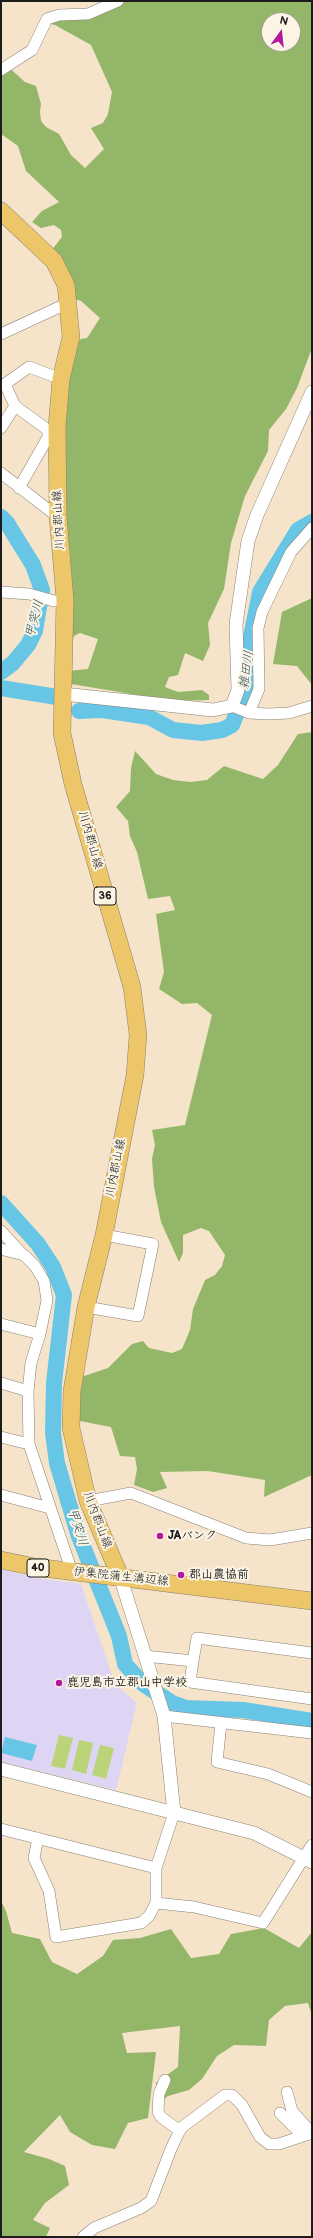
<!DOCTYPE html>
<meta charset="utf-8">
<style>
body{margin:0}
#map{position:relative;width:313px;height:2238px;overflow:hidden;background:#f6e4ca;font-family:"Balsamiq Sans",sans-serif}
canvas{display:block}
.frame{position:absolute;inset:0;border:2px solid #1c1c1c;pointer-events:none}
.north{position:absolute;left:261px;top:12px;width:40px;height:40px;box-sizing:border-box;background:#fcf5e5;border:1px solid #a29e95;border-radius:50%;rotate:15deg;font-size:11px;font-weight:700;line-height:16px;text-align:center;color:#1c1c1c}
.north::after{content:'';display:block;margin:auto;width:14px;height:18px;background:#b5179e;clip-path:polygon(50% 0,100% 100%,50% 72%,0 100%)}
</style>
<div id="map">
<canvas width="313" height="2238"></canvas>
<div class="frame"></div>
<div class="north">N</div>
</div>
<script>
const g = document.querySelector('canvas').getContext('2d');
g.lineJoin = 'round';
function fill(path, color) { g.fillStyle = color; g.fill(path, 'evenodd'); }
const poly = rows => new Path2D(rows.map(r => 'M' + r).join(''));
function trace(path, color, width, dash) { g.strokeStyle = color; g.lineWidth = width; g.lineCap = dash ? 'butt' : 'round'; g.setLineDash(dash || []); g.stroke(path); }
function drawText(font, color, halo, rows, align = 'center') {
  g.font = font + ' "Balsamiq Sans","Klee One",sans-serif'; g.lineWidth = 4; g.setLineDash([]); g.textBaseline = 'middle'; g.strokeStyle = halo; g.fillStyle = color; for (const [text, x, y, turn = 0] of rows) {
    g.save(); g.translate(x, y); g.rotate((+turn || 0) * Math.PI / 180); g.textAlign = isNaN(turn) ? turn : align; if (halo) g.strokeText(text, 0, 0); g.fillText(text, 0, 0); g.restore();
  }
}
const built = poly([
 [1,1569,35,1578,81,1584,112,1675,122,1690,137,1703,116,1790,1,1762]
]);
const green = poly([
 [59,1735,73,1738,65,1769,51,1766],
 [79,1740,93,1743,86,1774,72,1770],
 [100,1745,114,1748,106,1779,92,1775]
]);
const forest = poly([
 [102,1,312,1,312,348,297,388,286,409,269,430,268,451,245,496,231,543,224,589,208,623,210,645,203,661,185,653,178,675,169,677,165,687,178,692,202,690,209,695,209,700,173,701,71,684,58,672,88,669,98,639,80,633,74,636,71,646,55,666,68,350,81,339,87,338,100,318,81,301,67,297,51,251,62,237,61,230,54,225,41,228,32,222,42,211,59,202,26,171,18,146,1,134,1,67,5,64,25,82,36,86,41,104,40,112,41,121,46,127,59,134,71,155,85,168,104,149,91,128,103,123,108,114,112,92,91,45,55,25,42,22,76,13,95,6],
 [269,20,293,20,293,44,269,44],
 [312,598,312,685,297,666,273,664,282,612],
 [312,732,312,1475,264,1497,265,1480,208,1471,160,1472,167,1488,153,1492,134,1485,137,1469,135,1457,120,1456,111,1427,75,1420,78,1378,108,1368,132,1344,143,1341,149,1348,172,1353,182,1349,190,1330,193,1309,205,1280,215,1275,222,1266,225,1255,209,1231,201,1228,183,1235,183,1253,179,1262,161,1222,154,1187,152,1159,155,1145,152,1130,185,1125,212,1015,197,1003,182,1004,159,989,164,972,156,914,175,910,170,896,148,899,137,852,130,836,128,821,116,807,130,791,131,768,135,751,156,774,173,780,190,782,207,780,224,766,263,779,278,765,298,734],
 [1,1901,6,1911,12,1933,40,1939,52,1962,77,1974,103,1956,113,1940,140,1938,171,1929,191,1958,219,1954,231,1934,264,1928,299,1948,312,1932,312,2015,308,2003,285,2006,269,2020,266,2046,234,2045,217,2056,202,2079,189,2090,168,2096,157,2105,156,2083,178,2067,180,2026,122,2033,127,2053,156,2052,148,2118,128,2123,115,2149,92,2145,70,2132,60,2115,24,2152,49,2159,65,2166,69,2185,45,2203,33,2220,50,2228,46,2237,1,2237]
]);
const water = poly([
 [5,1737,37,1745,32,1761,1,1753]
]);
const river = poly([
 [1,517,7,523,33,565,42,590,35,631,28,645,13,663,1,672],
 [1,688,57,697],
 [79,711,102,710,149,717,173,730,202,733,222,730,232,725,247,688,251,637,260,592,298,530,312,522],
 [1,1203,38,1244,53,1267,64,1295,54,1383,53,1433,57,1463,78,1534,119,1636,125,1664,142,1683,172,1703,186,1708,243,1710,312,1721]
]);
const minor = poly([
 [1,70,32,50,47,19,59,15,88,14,118,1],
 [1,334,68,303],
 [15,406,48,430,48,437,19,488],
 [1,428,15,406,5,384,29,367,61,379],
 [1,473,58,517],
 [1,592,29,594,54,601,65,600],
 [232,706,249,713,269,714,289,713,312,706],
 [249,713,259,689,258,628,262,612,291,552,312,528],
 [1,1231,22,1254],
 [1,1249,24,1255,35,1266,44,1281,47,1300,40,1334,31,1363,28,1391,29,1444],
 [86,1307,138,1316,153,1244,104,1235],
 [1,1324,40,1334],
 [1,1383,28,1391],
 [1,1437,29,1444,72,1572],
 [1,1495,50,1508],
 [88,1501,131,1493,246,1538,270,1540,312,1533],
 [145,1656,193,1661,197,1638,312,1653],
 [193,1661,190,1682,312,1699],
 [164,1716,312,1733],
 [221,1723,217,1762,268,1774,312,1792],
 [1,1829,156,1868,156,1903,194,1907,263,1923,312,1845],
 [38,1838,34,1858,49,1891,56,1937,141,1923,149,1916,156,1903],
 [156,1868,174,1813],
 [165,2080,159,2094,158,2112,161,2117,180,2131],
 [287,2092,292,2111,312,2133],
 [280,2113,303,2136],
 [83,2237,94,2228,141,2208,151,2201,171,2149,181,2128,225,2095,232,2095,242,2105,260,2137,269,2144,279,2144,312,2133]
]);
const tertiary = poly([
 [63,694,213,710,232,706,238,690,236,624,248,541,257,515,312,392],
 [120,1576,164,1716,174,1813],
 [1,1769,254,1833,312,1862]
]);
const primary = poly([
 [1,211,54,261,66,285,71,337,61,379,57,427,58,517,65,600,62,733,73,784,132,987,138,1035,135,1075,104,1235,86,1307,72,1391,71,1428,88,1501,120,1576],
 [1,1560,35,1567,312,1601]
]);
const markers = [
 [160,1536,4,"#b5179e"],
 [181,1575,4,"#b5179e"],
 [59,1683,4,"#b5179e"]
];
const shields = [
 [105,896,22],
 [38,1568,22]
];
const shieldNames = [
 ["36",105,896],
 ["40",38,1568]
];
const streetNames = [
 ["川内郡山線",59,520,-93],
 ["川内郡山線",90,840,74],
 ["川内郡山線",116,1168,-79],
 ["川内郡山線",97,1520,69],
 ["伊集院蒲生溝辺線",121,1577,6]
];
const poiNames = [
 ["JAバンク",168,1536],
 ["郡山農協前",189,1575],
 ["鹿児島市立郡山中学校",67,1683]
];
const waterNames = [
 ["甲突川",35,619,-76],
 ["雑田川",247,670,-82],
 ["甲突川",77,1527,72]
];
fill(built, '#ded5f5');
fill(green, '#bbd479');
fill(forest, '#94b669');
fill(water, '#67c6e5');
trace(river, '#67c6e5', 16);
trace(minor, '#898073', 12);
trace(tertiary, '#898073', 14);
trace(primary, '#898073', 18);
trace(minor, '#fff', 11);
trace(tertiary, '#fff', 13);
trace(primary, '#ecc669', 17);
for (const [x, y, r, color] of markers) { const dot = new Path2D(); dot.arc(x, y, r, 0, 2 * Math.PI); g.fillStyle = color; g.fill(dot); trace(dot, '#fcf5e5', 1.5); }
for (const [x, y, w] of shields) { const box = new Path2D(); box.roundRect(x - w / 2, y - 9, w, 18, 3); g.fillStyle = '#fcf5e5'; g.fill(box); trace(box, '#1c1c1c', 1); }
drawText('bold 11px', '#1c1c1c', null, shieldNames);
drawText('12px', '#1c1c1c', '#fcf5e5', streetNames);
drawText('bold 12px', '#1c1c1c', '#fcf5e5', poiNames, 'left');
drawText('italic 13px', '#365862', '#fcf5e5', waterNames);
</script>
